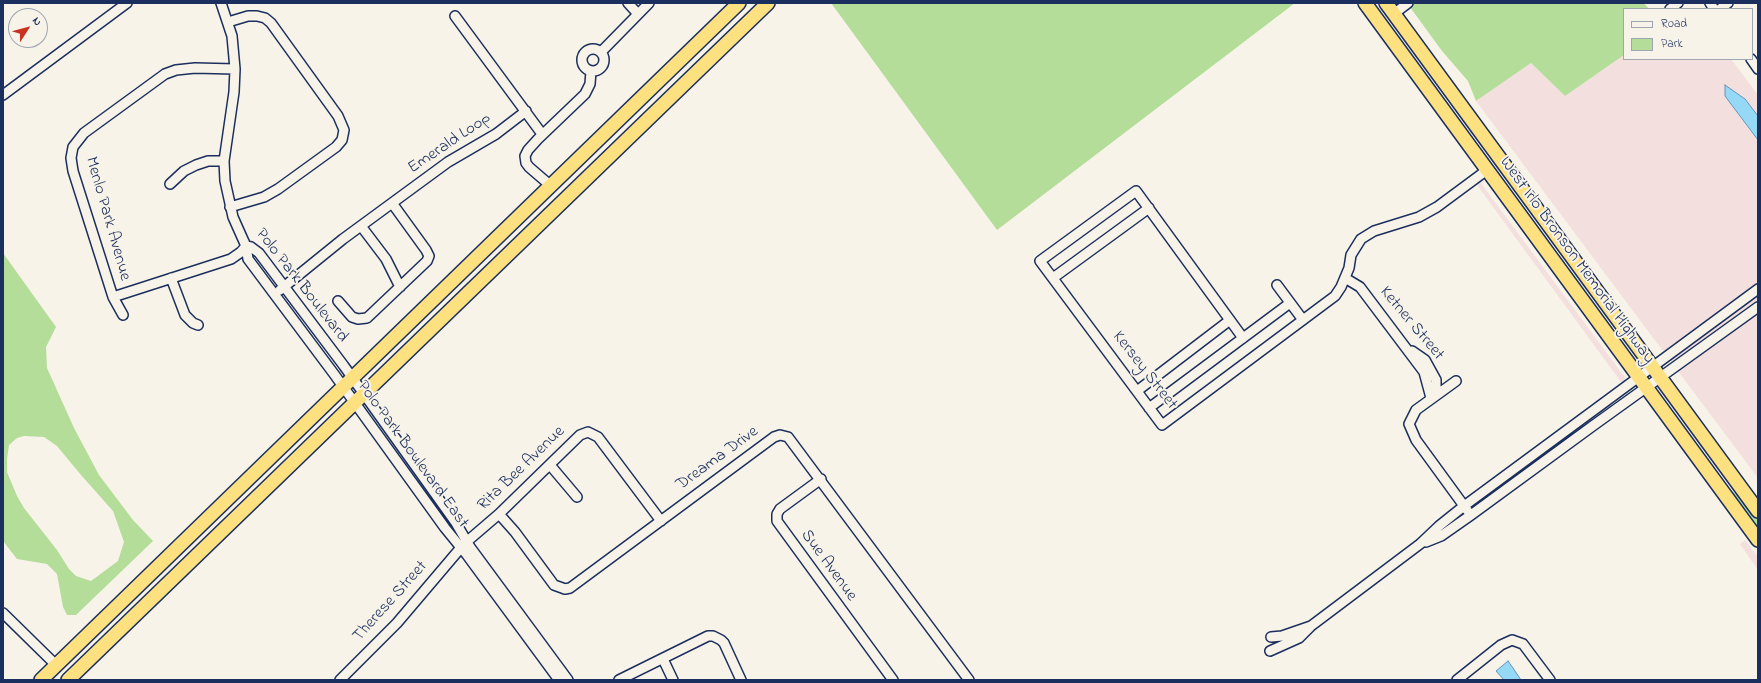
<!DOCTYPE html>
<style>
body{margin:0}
#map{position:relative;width:1761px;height:683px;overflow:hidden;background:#f7f3e8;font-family:"Indie Flower",sans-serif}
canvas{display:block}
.frame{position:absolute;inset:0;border:4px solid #1b2f5e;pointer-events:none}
.legend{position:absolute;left:1623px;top:8px;width:130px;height:52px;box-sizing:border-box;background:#f7f3e8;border:1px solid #9fa5b1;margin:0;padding:5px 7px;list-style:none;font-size:12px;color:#1b2f5e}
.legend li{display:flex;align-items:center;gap:8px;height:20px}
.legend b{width:20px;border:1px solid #9fa5b1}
.north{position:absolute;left:8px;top:8px;width:40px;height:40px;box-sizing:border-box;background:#f7f3e8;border:1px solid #9fa5b1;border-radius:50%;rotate:54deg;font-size:11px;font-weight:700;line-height:16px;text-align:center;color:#1b2f5e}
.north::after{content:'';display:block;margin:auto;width:14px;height:18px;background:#c8321e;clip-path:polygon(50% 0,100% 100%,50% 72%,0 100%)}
</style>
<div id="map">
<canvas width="1761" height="683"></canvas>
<div class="frame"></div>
<ul class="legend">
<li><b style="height:5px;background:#f7f3e8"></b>Road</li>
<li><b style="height:11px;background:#b4dd9a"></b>Park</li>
</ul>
<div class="north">N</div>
</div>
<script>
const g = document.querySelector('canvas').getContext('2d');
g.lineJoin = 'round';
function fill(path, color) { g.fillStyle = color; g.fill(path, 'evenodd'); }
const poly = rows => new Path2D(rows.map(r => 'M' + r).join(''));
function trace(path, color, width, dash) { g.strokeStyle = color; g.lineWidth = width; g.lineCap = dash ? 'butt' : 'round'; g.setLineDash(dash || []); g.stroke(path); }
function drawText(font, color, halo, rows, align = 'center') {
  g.font = font + ' "Indie Flower",sans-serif'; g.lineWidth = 4; g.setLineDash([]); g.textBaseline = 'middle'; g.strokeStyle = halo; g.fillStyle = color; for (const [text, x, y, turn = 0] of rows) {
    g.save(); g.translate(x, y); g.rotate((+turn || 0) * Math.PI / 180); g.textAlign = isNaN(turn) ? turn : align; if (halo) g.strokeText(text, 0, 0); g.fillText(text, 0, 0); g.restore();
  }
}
const built = poly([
 [1624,55,1624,59,1731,59,1758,95,1758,116,1745,99,1725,96,1758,140,1758,478,1476,101,1531,63,1565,96],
 [1480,182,1629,383,1624,386,1477,185],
 [1745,540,1758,557,1758,570,1740,544]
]);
const green = poly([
 [831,3,1295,3,997,230],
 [1407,3,1644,3,1649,9,1624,9,1624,55,1565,96,1531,63,1476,101,1468,81,1442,51],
 [3,253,56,327,46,347,47,368,74,428,99,475,133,520,153,541,76,615,67,615,63,607,57,574,47,564,17,559,3,541],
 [24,436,44,437,57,446,81,475,113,511,124,542,118,561,91,581,76,576,69,569,57,550,24,508,17,496,7,472,7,459,9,445,17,438],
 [1732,491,1742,499,1758,520,1758,530,1732,495]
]);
const water = poly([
 [1725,85,1745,99,1758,116,1758,140,1725,96,1725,85],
 [1508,661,1513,668,1521,680,1504,680,1496,671,1508,661]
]);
const minor = poly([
 [221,3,232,36,235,69,234,92,224,161,225,181,233,217,241,235,246,246,251,247,259,253,344,366,456,523,470,547,568,680],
 [628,3,638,14],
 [1710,3,1714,9],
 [1670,9,1678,3],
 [1720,9,1728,3],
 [1395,13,1408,3],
 [455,16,542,134],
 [228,22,248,16,257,16,265,18,271,23,338,116,344,130,342,140,336,147,278,189,264,197,230,207],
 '582 60a11 11 0 1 1 22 0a11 11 0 1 1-22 0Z',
 [601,52,649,3],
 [1751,59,1758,69],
 [3,95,127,3],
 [170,184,184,171,196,165,208,161,224,161],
 [551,186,529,167,526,163,525,156,528,150,538,139,585,94,590,84,591,71],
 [361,226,386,259,400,287],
 [246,246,248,259,334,374,445,528,467,555,559,680],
 [171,278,185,315,193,323,198,325],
 [1053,278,1149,208],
 [1345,278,1360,287,1424,372,1431,398],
 [1277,285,1303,320],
 [280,290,343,239,448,162,496,134,526,111],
 [113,297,231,259,241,252,246,246],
 [338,301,352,317,358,319,367,318,427,261,429,256,426,250,392,203],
 [123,315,113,297,73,171,71,158,73,147,84,133,165,74,176,70,195,68,235,69],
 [1243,338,1136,191,1040,261,1162,425,1335,296,1341,287,1349,268,1351,255,1361,239,1374,231,1419,217,1437,207,1487,170],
 [1412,351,1425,360,1436,380,1436,387,1432,396],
 [1456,381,1416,410,1409,424,1416,440,1467,510],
 [1137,391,1230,320],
 [1149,408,1290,303],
 [550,465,577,497],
 [821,479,780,509,777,514,777,521,893,680],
 [499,514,515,532,554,585,565,589,570,588,774,437,780,435,788,437,969,680],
 [1426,542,1441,536,1471,515,1594,425,1758,307],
 [3,613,56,665],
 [1271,637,1282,636,1311,626],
 [1270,651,1299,638,1311,626,1420,544,1439,526,1464,506,1758,289],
 [663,659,673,680],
 [340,680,397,623,464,544,499,514,580,435,588,432,598,437,661,521],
 [619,680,708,636,713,636,721,640,724,643,741,680],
 [1457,680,1501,645,1512,640,1523,644,1550,680]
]);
const highway = poly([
 [1365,3,1758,540],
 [1386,3,1758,511],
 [41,680,739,3],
 [68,680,768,3]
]);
const streetNames = [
 ["Emerald Loop",450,144,-34],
 ["Menlo Park Avenue",107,219,74],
 ["West Irlo Bronson Memorial Highway",1576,261,54],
 ["Polo Park Boulevard",301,286,52],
 ["Ketner Street",1411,324,50],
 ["Kersey Street",1144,371,52],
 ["Polo Park Boulevard East",412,455,54],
 ["Dreama Drive",718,459,-36],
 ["Rita Bee Avenue",522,469,-44],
 ["Sue Avenue",828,566,54],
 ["Therese Street",391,602,-48]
];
fill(built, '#f2dfde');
fill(green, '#b4dd9a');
fill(water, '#95d9f7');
trace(water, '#6495ba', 1);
trace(minor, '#1b2f5e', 12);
trace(highway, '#1b2f5e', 16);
trace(minor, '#f7f3e8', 9);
trace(highway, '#fde080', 13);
drawText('17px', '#1b2f5e', '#f7f3e8', streetNames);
</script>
